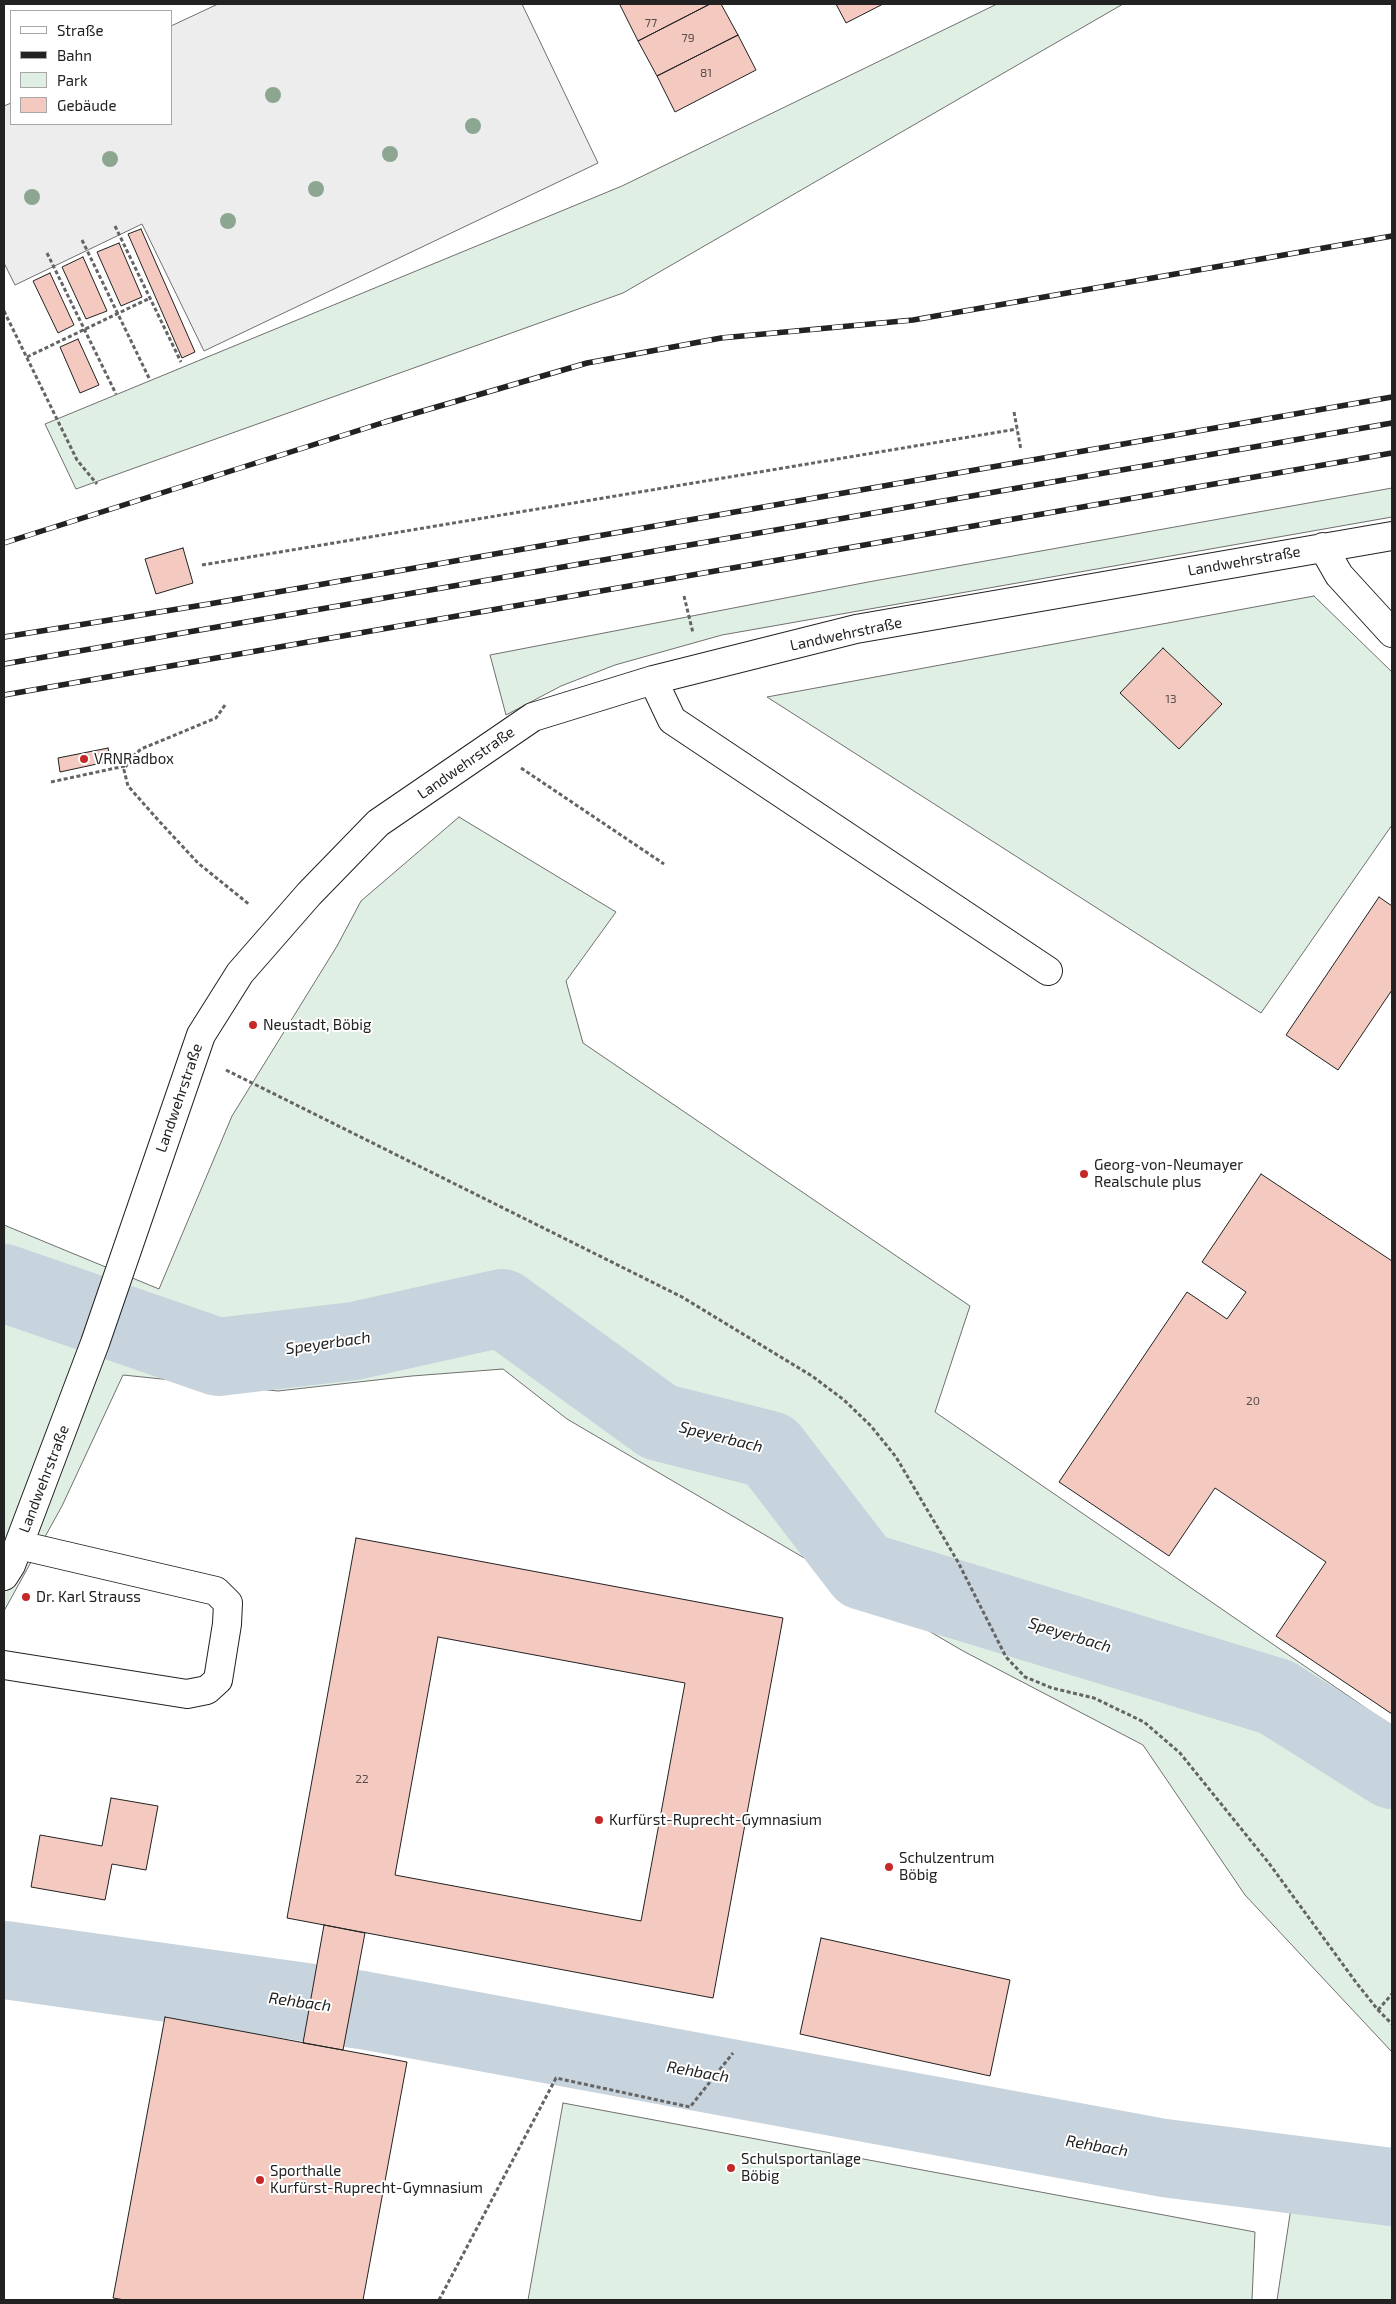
<!DOCTYPE html>
<meta charset="utf-8">
<style>
body{margin:0}
#map{position:relative;width:1396px;height:2304px;overflow:hidden;background:#fff;font-family:"Exo 2",sans-serif}
canvas{display:block}
.frame{position:absolute;inset:0;border:5px solid #222;pointer-events:none}
.legend{position:absolute;left:10px;top:10px;width:162px;height:115px;box-sizing:border-box;background:#fff;border:1px solid #a7a7a7;margin:0;padding:6px 9px;list-style:none;font-size:15px;color:#222}
.legend li{display:flex;align-items:center;gap:10px;height:25px}
.legend b{width:25px;border:1px solid #a7a7a7}
</style>
<div id="map">
<canvas width="1396" height="2304"></canvas>
<div class="frame"></div>
<ul class="legend">
<li><b style="height:6px;background:#fff"></b>Straße</li>
<li><b style="height:6px;background:#222"></b>Bahn</li>
<li><b style="height:14px;background:#e0efe3"></b>Park</li>
<li><b style="height:14px;background:#f3c9c0"></b>Gebäude</li>
</ul>
</div>
<script>
const g = document.querySelector('canvas').getContext('2d');
g.lineJoin = 'round';
function fill(path, color) { g.fillStyle = color; g.fill(path, 'evenodd'); }
const poly = rows => new Path2D(rows.map(r => 'M' + r).join(''));
function trace(path, color, width, dash) { g.strokeStyle = color; g.lineWidth = width; g.lineCap = dash ? 'butt' : 'round'; g.setLineDash(dash || []); g.stroke(path); }
function drawText(font, color, halo, rows, align = 'center') {
  g.font = font + ' "Exo 2",sans-serif'; g.lineWidth = 4; g.setLineDash([]); g.textBaseline = 'middle'; g.strokeStyle = halo; g.fillStyle = color; for (const [text, x, y, turn = 0] of rows) {
    g.save(); g.translate(x, y); g.rotate((+turn || 0) * Math.PI / 180); g.textAlign = isNaN(turn) ? turn : align; if (halo) g.strokeText(text, 0, 0); g.fillText(text, 0, 0); g.restore();
  }
}
const green = poly([
 [997,4,1123,4,623,293,76,489,45,424,622,186,997,4],
 [1392,488,1392,517,722,635,615,665,561,686,506,715,490,655,868,582,1392,488],
 [1314,596,1392,672,1392,825,1261,1013,767,697,1314,596],
 [459,817,616,912,566,981,583,1043,970,1306,935,1412,1392,1726,1392,2052,1245,1895,1143,1745,963,1651,567,1419,503,1369,412,1376,278,1391,123,1375,62,1506,4,1611,4,1225,159,1289,232,1116,337,946,361,901,459,817],
 [563,2103,1255,2232,1252,2300,528,2300,563,2103],
 [1293,2195,1392,2218,1392,2300,1277,2300,1293,2195]
]);
const parking = poly([
 [218,4,522,4,598,163,204,351,142,224,15,285,4,263,4,106,11,103,11,124,171,124,171,26,218,4]
]);
const river = poly([
 [4,1283,218,1357,354,1341,502,1308,659,1422,770,1450,863,1571,1276,1697,1392,1770],
 [4,1960,362,2010,1164,2158,1392,2187]
]);
const building = poly([
 [622,4,710,4,638,41,620,5,622,4],
 [710,4,721,4,738,35,657,76,638,41,710,4],
 [836,4,883,4,846,23,836,4],
 [738,35,756,70,675,112,657,76,738,35],
 [141,229,195,352,182,358,128,234,141,229],
 [119,243,142,297,121,306,97,252,119,243],
 [83,257,107,311,86,319,62,267,83,257],
 [50,273,74,325,58,333,33,281,50,273],
 [78,339,99,385,80,393,60,347,78,339],
 [183,548,193,583,156,594,145,559,183,548],
 [1163,648,1222,704,1179,749,1120,693,1163,648],
 [108,748,111,761,60,772,58,758,108,748],
 [1379,897,1392,906,1392,990,1338,1070,1286,1035,1379,897],
 [1261,1174,1392,1261,1392,1714,1276,1636,1326,1562,1215,1488,1169,1556,1059,1482,1187,1292,1227,1319,1246,1292,1202,1262,1261,1174],
 [356,1538,783,1618,713,1998,287,1918,356,1538],
 [438,1637,685,1683,641,1921,395,1875,438,1637],
 [111,1798,158,1806,146,1870,112,1864,105,1900,31,1887,40,1835,102,1846,111,1798],
 [324,1925,365,1933,343,2050,303,2043,324,1925],
 [821,1938,1010,1980,990,2076,800,2034,821,1938],
 [165,2017,407,2062,363,2300,125,2300,113,2298,165,2017]
]);
const path = poly([
 [115,226,181,362],
 [82,240,149,378],
 [47,253,116,394],
 [4,311,77,460,97,484],
 [27,357,150,298],
 [1014,412,1021,450],
 [202,565,1017,429],
 [684,596,693,633],
 [225,705,216,718,141,749,130,759,124,770,128,786,159,821,198,863,250,905],
 [521,768,664,864],
 [51,782,125,766],
 [226,1070,682,1297,812,1376,844,1400,871,1426,896,1457,958,1562,1006,1657,1025,1677,1052,1688,1094,1698,1144,1722,1180,1753,1268,1862,1355,1981,1378,2010,1392,2024],
 [1378,2010,1392,1994],
 [439,2300,556,2078,690,2107,733,2053]
]);
const minor = poly([
 [1323,547,1339,575,1392,633],
 [653,680,672,720,1048,971],
 [4,1576,11,1565,95,1343,201,1035,240,973,309,894,378,823,533,717,653,680,856,629,1392,536],
 [4,1665,187,1694,207,1690,218,1680,227,1624,228,1603,216,1591,19,1545]
]);
const rail = poly([
 [4,543,385,422,587,363,721,338,913,320,1392,236],
 [4,637,209,604,1392,397],
 [4,664,1392,423],
 [4,695,1392,453]
]);
const trees = [
 [273,95],
 [473,126],
 [390,154],
 [110,159],
 [316,189],
 [32,197],
 [228,221]
];
const markers = [
 [84,759,5,"#c62828"],
 [253,1025,5,"#c62828"],
 [1084,1174,5,"#c62828"],
 [26,1597,5,"#c62828"],
 [599,1820,5,"#c62828"],
 [889,1867,5,"#c62828"],
 [731,2168,5,"#c62828"],
 [260,2180,5,"#c62828"]
];
const numberNames = [
 ["77",651,23],
 ["79",688,38],
 ["81",706,73],
 ["13",1171,699],
 ["20",1253,1401],
 ["22",362,1779]
];
const streetNames = [
 ["Landwehrstraße",1244,561,-10],
 ["Landwehrstraße",846,634,-12],
 ["Landwehrstraße",466,763,-35],
 ["Landwehrstraße",179,1098,-71],
 ["Landwehrstraße",44,1479,-69]
];
const poiNames = [
 ["VRNRadbox",94,759],
 ["Neustadt, Böbig",263,1025],
 ["Georg-von-Neumayer",1094,1165],
 ["Realschule plus",1094,1182],
 ["Dr. Karl Strauss",36,1597],
 ["Kurfürst-Ruprecht-Gymnasium",609,1820],
 ["Schulzentrum",899,1858],
 ["Böbig",899,1875],
 ["Schulsportanlage",741,2159],
 ["Böbig",741,2176],
 ["Sporthalle",270,2171],
 ["Kurfürst-Ruprecht-Gymnasium",270,2188]
];
const waterNames = [
 ["Speyerbach",328,1343,-8],
 ["Speyerbach",721,1437,14],
 ["Speyerbach",1070,1635,17],
 ["Rehbach",300,2002,8],
 ["Rehbach",698,2072,10],
 ["Rehbach",1097,2146,10]
];
fill(green, '#e0efe3');
trace(green, '#6f6f6f', 1);
fill(parking, '#ededed');
trace(parking, '#6f6f6f', 1);
trace(river, '#c7d3dd', 78);
fill(building, '#f3c9c0');
trace(building, '#222', 1);
trace(minor, '#222', 30);
trace(path, '#646464', 3, [4, 2.5]);
trace(minor, '#fff', 28);
trace(rail, '#222', 5.5);
trace(rail, '#fff', 4, [11]);
g.fillStyle = '#8da692';
for (const [x, y] of trees) { g.beginPath(); g.arc(x, y, 8, 0, 2 * Math.PI); g.fill(); }
for (const [x, y, r, color] of markers) { const dot = new Path2D(); dot.arc(x, y, r, 0, 2 * Math.PI); g.fillStyle = color; g.fill(dot); trace(dot, '#fff', 2); }
drawText('12px', '#564c4a', null, numberNames);
drawText('15px', '#222', '#fff', streetNames);
drawText('15px', '#222', '#fff', poiNames, 'left');
drawText('italic 16px', '#222', '#fff', waterNames);
</script>
